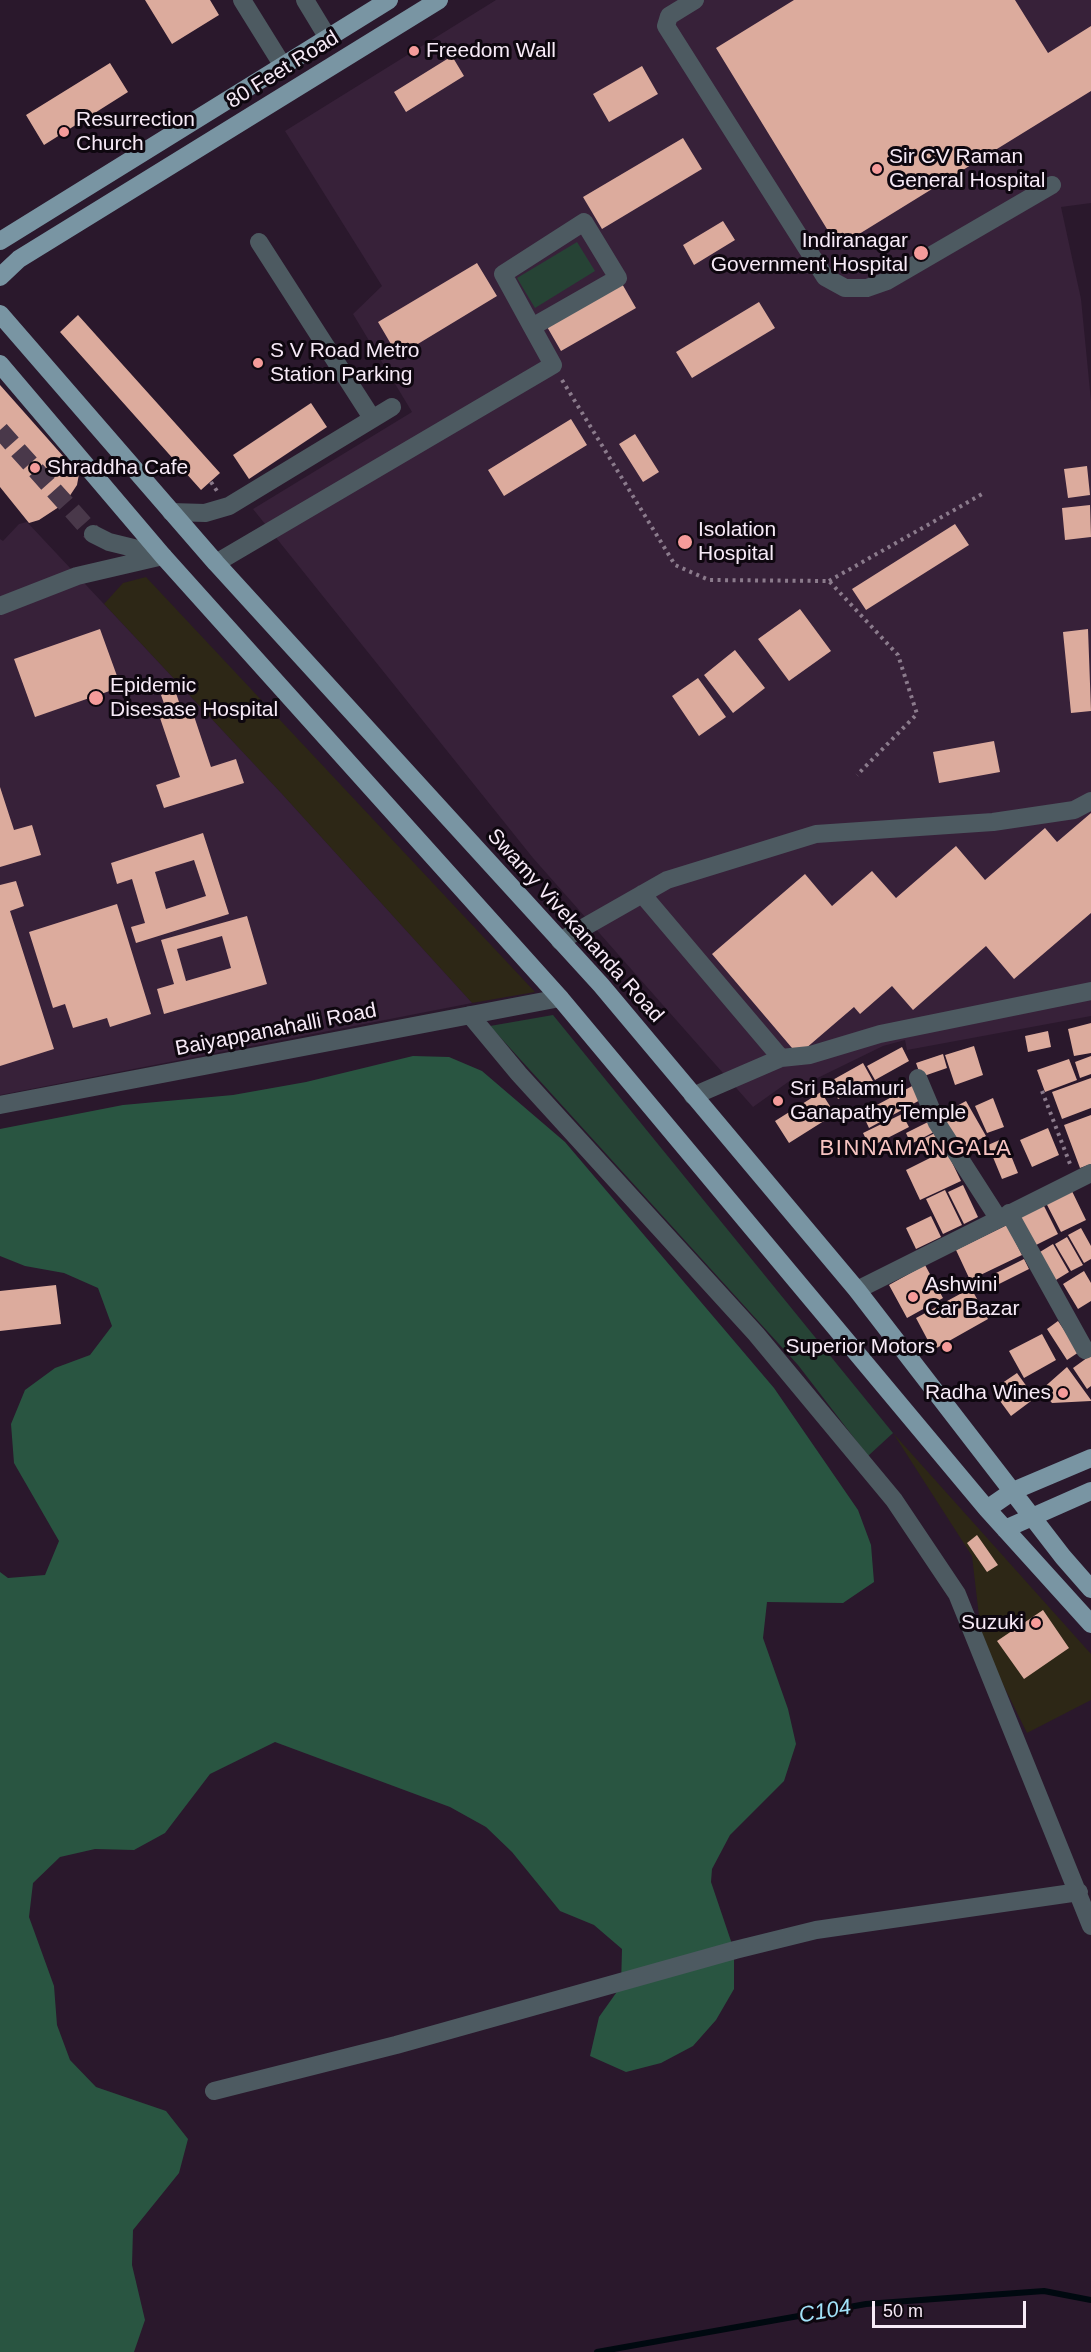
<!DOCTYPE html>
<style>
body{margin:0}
#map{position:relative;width:1091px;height:2352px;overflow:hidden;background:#2a182c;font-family:Helvetica,sans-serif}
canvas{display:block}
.scale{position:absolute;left:872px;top:2301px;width:154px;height:27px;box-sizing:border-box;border:3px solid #f7eaf7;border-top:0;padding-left:8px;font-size:18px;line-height:21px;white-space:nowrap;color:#f7eaf7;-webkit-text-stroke:4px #0e070f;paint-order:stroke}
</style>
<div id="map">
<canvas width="1091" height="2352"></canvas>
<div class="scale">50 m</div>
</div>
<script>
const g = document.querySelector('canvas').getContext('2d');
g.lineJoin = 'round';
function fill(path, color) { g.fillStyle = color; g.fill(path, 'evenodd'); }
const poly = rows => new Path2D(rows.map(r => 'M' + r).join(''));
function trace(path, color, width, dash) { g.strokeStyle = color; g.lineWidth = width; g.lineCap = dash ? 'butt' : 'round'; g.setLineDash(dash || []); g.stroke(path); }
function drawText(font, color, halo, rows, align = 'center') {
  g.font = font + ' Helvetica,sans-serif'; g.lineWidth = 6; g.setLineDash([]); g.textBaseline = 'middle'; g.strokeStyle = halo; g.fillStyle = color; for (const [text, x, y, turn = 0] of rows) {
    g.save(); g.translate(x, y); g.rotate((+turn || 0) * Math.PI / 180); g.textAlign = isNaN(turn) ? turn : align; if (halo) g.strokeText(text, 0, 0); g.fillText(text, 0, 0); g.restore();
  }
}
const commercial = poly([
 [146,577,535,992,472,1003,281,793,104,604,123,583],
 [893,1433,1091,1654,1091,1700,1027,1733,982,1642,972,1556]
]);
const built = poly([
 [496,0,1091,0,1091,203,1061,207,1081,299,1091,401,1091,1016,907,1050,905,1040,883,1046,797,1088,791,1080,753,1107,533,858,253,509,412,412,353,314,382,286,285,131],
 [27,522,281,793,472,1003,0,1095,0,539,3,541,19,524]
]);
const green = poly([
 [577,242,595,271,535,308,517,278],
 [553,1015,893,1433,868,1456,798,1365,490,1026]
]);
const forest = poly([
 [413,1056,449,1057,482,1071,565,1142,774,1388,858,1510,871,1545,874,1582,843,1603,767,1602,763,1638,788,1709,796,1744,784,1781,730,1835,712,1869,711,1882,734,1950,734,1989,716,2020,693,2046,661,2063,626,2072,590,2056,599,2017,621,1986,622,1949,594,1925,560,1911,512,1852,486,1827,450,1807,275,1742,210,1774,165,1833,134,1850,95,1849,60,1857,33,1883,29,1917,54,1986,57,2025,70,2060,96,2087,166,2111,188,2139,179,2173,133,2230,132,2265,145,2320,134,2352,0,2352,0,1572,8,1578,45,1575,59,1541,14,1463,11,1424,25,1390,55,1368,90,1355,112,1326,98,1288,64,1273,25,1266,0,1256,0,1129,123,1105,233,1095,306,1082]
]);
const stream = poly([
 [597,2352,866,2304,1044,2291,1091,2300]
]);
const building = poly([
 [145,0,210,0,219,15,172,44],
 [794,0,1015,0,1048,53,1091,26,1091,91,838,247,716,48],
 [452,56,464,76,406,112,394,92],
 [110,63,128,92,44,145,26,115],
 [642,66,658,94,609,122,593,94],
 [683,138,702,169,602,229,583,197],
 [723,221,735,240,694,265,683,245],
 [477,263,497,296,398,356,378,322],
 [621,282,636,308,561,351,546,325],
 [759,302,775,328,692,378,676,352],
 [78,315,220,473,201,490,60,332],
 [0,385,79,474,77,485,65,503,39,520,29,523,0,487],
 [311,403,327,427,249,479,233,455],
 [571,419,587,445,504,496,488,470],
 [635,434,659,472,643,482,619,444],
 [1087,466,1090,495,1068,498,1064,469],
 [1090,505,1091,537,1065,540,1062,508],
 [955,524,969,545,866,610,852,589],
 [800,609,831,651,789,681,758,639],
 [100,629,121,687,35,717,14,659],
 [1088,629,1091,711,1071,713,1063,632],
 [735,650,765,688,733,713,704,675],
 [698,678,726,717,699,736,672,696],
 [175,690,181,708,190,704,211,767,236,759,244,783,164,808,156,785,180,777,159,715,167,712,161,695],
 [994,741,1000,772,939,783,933,752],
 [0,787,14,830,32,825,41,855,0,867],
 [1091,813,1091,913,1014,979,986,946,913,1010,892,986,860,1014,854,1007,798,1055,712,954,805,874,832,906,872,871,896,898,956,846,985,880,1045,828,1057,842],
 [203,833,229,914,136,943,131,927,145,923,132,879,117,884,111,863],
 [194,860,206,896,166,909,155,872],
 [16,881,24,906,10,911,54,1049,0,1066,0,885],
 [117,904,151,1014,110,1027,107,1018,73,1028,65,1004,53,1008,29,932],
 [247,916,267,984,164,1014,157,989,174,984,161,940],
 [222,936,231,968,186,981,177,949],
 [1091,1023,1091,1053,1074,1056,1068,1029],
 [1048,1031,1051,1047,1028,1052,1025,1036],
 [974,1046,983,1075,955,1085,945,1055],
 [902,1047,909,1061,875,1080,867,1066],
 [943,1054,947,1068,921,1077,916,1063],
 [1091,1056,1091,1074,1080,1078,1075,1062],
 [1069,1059,1077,1080,1045,1092,1037,1070],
 [863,1063,873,1081,838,1099,829,1082],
 [1091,1078,1091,1108,1062,1119,1052,1092],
 [914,1085,922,1099,869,1128,862,1113],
 [821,1092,835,1114,789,1143,775,1121],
 [993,1098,1004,1127,987,1133,975,1106],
 [966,1101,986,1136,961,1149,942,1114],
 [902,1114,909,1127,870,1147,863,1133],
 [1091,1115,1091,1164,1080,1168,1064,1125],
 [928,1122,934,1132,911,1144,906,1133],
 [1048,1128,1059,1155,1032,1167,1020,1140],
 [935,1133,944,1150,933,1155,925,1138],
 [1004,1138,1018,1173,1002,1179,988,1145],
 [946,1150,961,1181,920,1200,906,1170],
 [963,1185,978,1217,964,1224,948,1192],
 [1070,1187,1086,1220,1061,1232,1044,1199],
 [945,1190,962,1225,943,1234,926,1199],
 [1042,1202,1058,1234,1032,1247,1016,1215],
 [931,1216,941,1237,916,1249,906,1228],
 [1007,1225,1022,1255,970,1280,956,1250],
 [1081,1228,1091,1246,1091,1259,1084,1263,1068,1235],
 [1067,1237,1083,1265,1071,1271,1055,1244],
 [1053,1244,1069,1272,1051,1283,1035,1255],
 [1024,1259,1029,1269,999,1284,994,1274],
 [925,1265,943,1298,907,1318,889,1285],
 [1084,1271,1091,1283,1091,1301,1078,1309,1063,1284],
 [56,1285,61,1324,0,1331,0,1291],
 [971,1288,988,1319,933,1350,916,1318],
 [1058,1321,1079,1352,1067,1360,1047,1329],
 [1042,1334,1056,1360,1024,1378,1009,1351],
 [1091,1355,1091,1386,1087,1389,1073,1368],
 [1067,1367,1091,1400,1091,1401,1052,1403,1041,1390],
 [1017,1373,1035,1398,1011,1416,992,1390],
 [977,1535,998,1565,987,1572,967,1543],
 [1043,1610,1069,1648,1024,1679,997,1641]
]);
const minorTunnel = poly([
 [0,430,93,534]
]);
const path = poly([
 [562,380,675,565,709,580,829,581,898,655,917,714,857,775],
 [211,482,217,491],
 [829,581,984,493],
 [1042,1091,1070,1164]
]);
const minor = poly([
 [242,0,283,66],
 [305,0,328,38],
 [695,0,669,16,666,26,825,277,845,288,867,288,887,281,1052,185],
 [259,242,372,418],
 [171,512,205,513,229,506,392,407],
 [93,534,109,542,158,554],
 [216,563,553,365,532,327,503,274,584,222,618,278,532,327],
 [0,606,77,576,163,556],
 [642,894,781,1058,693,1096],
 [560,941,667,880,816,834,993,822,1074,810,1091,801],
 [470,1015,519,1074,756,1334,894,1500,957,1594,1091,1926],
 [781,1058,810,1055,880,1034,1091,991],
 [918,1078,937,1123,998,1218],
 [0,1105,560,998],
 [1009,1213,1085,1350],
 [857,1290,1091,1173],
 [214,2091,396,2045,735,1950,816,1930,1079,1892]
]);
const major = poly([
 [0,241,389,0],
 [0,277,19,259,439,0],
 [0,314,216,563,601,985,857,1290,1063,1557,1091,1589],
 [0,364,163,556,560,998,987,1509,1091,1624],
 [987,1509,1013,1491,1091,1458],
 [1005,1529,1091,1491]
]);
const markers = [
 [414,51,6,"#f59b9a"],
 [64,132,6,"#f59b9a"],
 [877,169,6,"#f59b9a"],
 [921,253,8,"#f59b9a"],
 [258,363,6,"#f59b9a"],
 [35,468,6,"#f59b9a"],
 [685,542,8,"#f59b9a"],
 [96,698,8,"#f59b9a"],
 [778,1101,6,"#f59b9a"],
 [913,1297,6,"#f59b9a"],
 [947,1347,6,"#f59b9a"],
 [1063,1393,6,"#f59b9a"],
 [1036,1623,6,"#f59b9a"]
];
const poiNames = [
 ["Freedom Wall",426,51],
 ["Resurrection",76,120],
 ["Church",76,144],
 ["Sir CV Raman",889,157],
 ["General Hospital",889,181],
 ["Indiranagar",908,241,"right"],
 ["Government Hospital",908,265,"right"],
 ["S V Road Metro",270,351],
 ["Station Parking",270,375],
 ["Shraddha Cafe",47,468],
 ["Isolation",698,530],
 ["Hospital",698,554],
 ["Epidemic",110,686],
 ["Disesase Hospital",110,710],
 ["Sri Balamuri",790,1089],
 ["Ganapathy Temple",790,1113],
 ["Ashwini",925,1285],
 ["Car Bazar",925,1309],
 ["Superior Motors",935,1347,"right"],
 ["Radha Wines",1051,1393,"right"],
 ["Suzuki",1024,1623,"right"]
];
const streetNames = [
 ["80 Feet Road",283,70,-32],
 ["Swamy Vivekananda Road",575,926,48],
 ["Baiyappanahalli Road",276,1030,-11]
];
const neighbourhoodNames = [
 ["BINNAMANGALA",916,1149]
];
const waterNames = [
 ["C104",825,2312,-10]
];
fill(commercial, '#2d2716');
fill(built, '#372139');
fill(green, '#264335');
fill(forest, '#295541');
trace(stream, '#000910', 6);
fill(building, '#dcab9d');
trace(minorTunnel, '#49384a', 18, [18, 9]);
trace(path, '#8b7b8c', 4, [3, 4.5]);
trace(minor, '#4d5a61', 18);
trace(major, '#7995a3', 18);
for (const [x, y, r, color] of markers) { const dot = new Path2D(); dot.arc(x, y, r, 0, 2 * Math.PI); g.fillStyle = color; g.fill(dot); trace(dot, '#0e070f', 2); }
drawText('21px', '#f7eaf7', '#0e070f', poiNames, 'left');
drawText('21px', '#f7eaf7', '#0e070f', streetNames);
g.letterSpacing = '1.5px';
drawText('22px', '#f7c3c1', '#0e070f', neighbourhoodNames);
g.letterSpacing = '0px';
drawText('italic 22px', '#a1e2f9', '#0e070f', waterNames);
</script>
